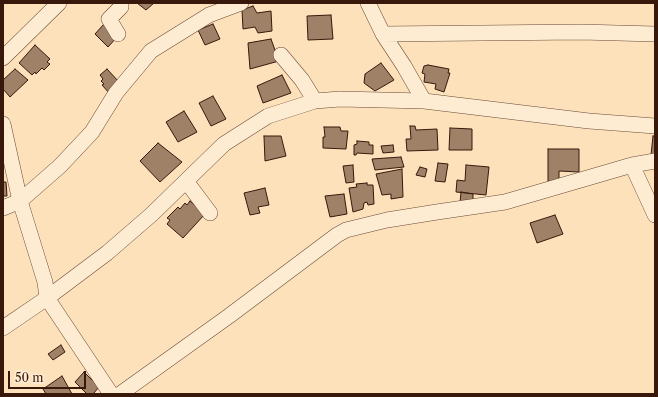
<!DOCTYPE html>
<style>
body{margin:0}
#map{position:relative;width:658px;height:397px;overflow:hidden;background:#fce1ba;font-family:"Libre Caslon Text",serif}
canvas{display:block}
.frame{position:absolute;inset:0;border:4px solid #39180c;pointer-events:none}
.scale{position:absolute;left:8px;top:371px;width:78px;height:18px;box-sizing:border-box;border:2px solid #39180c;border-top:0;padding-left:5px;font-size:12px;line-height:14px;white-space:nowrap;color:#39180c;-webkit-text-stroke:3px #fdecd2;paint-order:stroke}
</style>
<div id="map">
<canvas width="658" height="397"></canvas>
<div class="frame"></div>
<div class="scale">50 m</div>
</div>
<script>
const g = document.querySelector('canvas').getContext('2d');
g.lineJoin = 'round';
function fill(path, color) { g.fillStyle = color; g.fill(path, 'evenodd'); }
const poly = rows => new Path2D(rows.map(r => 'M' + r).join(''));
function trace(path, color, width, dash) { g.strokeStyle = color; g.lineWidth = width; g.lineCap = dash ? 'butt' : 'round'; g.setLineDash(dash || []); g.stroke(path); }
const building = poly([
 [137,3,154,3,146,10,137,3],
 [253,6,257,13,271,11,272,31,258,33,255,27,243,29,242,10,253,6],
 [331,15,333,39,308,40,307,16,331,15],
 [104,24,117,37,108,47,95,34,104,24],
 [213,24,220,39,205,45,198,30,213,24],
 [271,39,279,61,250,69,248,43,271,39],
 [35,45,50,59,47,62,50,64,44,70,42,68,36,74,35,72,32,75,19,63,35,45],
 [381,63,394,80,375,91,364,83,365,74,381,63],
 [428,65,449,69,448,73,450,73,444,92,435,89,436,84,424,82,425,74,422,73,424,66,428,65],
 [15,69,28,80,10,97,3,89,3,80,15,69],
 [107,69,120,83,110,94,102,85,104,84,101,81,103,79,100,75,107,69],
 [282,75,291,93,263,103,257,86,282,75],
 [213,96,226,119,211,126,199,103,213,96],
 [184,111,197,132,178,142,166,122,184,111],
 [410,126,415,126,416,130,437,129,438,150,407,151,406,139,411,139,410,126],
 [324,127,340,127,341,131,348,131,346,149,323,148,323,137,325,137,324,127],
 [450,128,472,129,472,150,449,150,450,128],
 [264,136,281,136,286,156,265,161,264,136],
 [653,136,655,136,655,153,651,155,653,136],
 [357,141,369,142,369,145,373,145,373,154,357,153,356,155,354,155,354,145,357,144,357,141],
 [158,143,182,162,160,182,140,161,158,143],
 [393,145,394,152,383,153,381,146,393,145],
 [548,149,579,149,579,172,559,171,559,182,548,182,548,149],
 [401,157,404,167,375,170,372,159,401,157],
 [438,163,448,164,445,182,435,181,438,163],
 [353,165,354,182,346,183,343,166,353,165],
 [466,165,489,167,486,195,456,192,457,180,465,181,466,165],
 [420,167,427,169,425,177,416,175,420,167],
 [402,169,403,197,391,199,391,194,382,195,376,174,402,169],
 [3,182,6,182,7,196,3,196,3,182],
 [367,183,367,185,373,185,374,204,368,205,367,202,364,203,363,209,353,212,349,188,357,187,356,184,367,183],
 [265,188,269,205,258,207,260,213,250,215,244,193,265,188],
 [461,192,473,194,473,206,460,203,461,192],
 [344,194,347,214,330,217,325,196,344,194],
 [190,201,205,214,183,238,167,224,170,220,167,218,178,207,180,209,185,203,187,205,190,201],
 [555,215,563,234,537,243,530,223,555,215],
 [61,345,65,352,53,360,48,354,61,345],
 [84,372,99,387,93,394,87,394,75,382,84,372],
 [62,376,72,394,46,394,43,389,62,376]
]);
const minor = poly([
 [368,3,383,34,404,66,424,101,589,121,655,126],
 [118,34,109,19,121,7,121,3],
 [383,34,581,32,655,34],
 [281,55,302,80,315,101],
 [3,58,59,3],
 [3,124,20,201,45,282,47,298,111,394],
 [632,165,655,215],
 [186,181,210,213],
 [3,208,20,201,60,166,92,132,116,93,151,51,209,15,241,3],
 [3,328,47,298,107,253,151,215,224,144,268,116,315,101,340,99,424,101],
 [120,394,229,316,337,235,346,230,387,220,437,212,505,202,632,165,655,161]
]);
fill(building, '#9e8166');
trace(building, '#39180c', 1);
trace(minor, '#6a4a38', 16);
trace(minor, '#fdecd2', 15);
</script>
